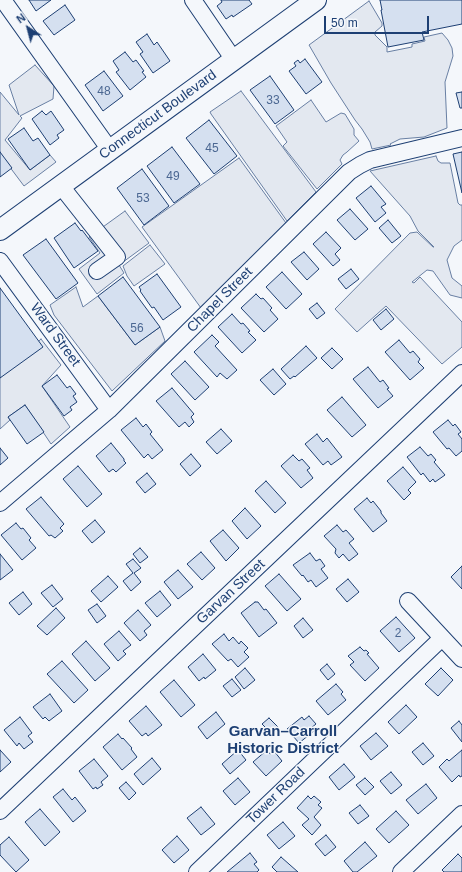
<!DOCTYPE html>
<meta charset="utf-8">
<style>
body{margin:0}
#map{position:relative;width:462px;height:872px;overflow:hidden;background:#f4f7fb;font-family:Helvetica,sans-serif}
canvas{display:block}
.north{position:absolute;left:8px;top:8px;width:40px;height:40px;-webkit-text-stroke:3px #f4f7fb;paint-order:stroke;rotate:324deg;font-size:11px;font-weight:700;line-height:16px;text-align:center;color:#1d3f73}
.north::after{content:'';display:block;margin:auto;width:14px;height:18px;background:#1d3f73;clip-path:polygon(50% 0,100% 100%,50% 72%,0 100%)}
.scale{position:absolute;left:324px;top:16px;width:105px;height:18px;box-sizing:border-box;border:2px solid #1d3f73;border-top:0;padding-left:5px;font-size:12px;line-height:14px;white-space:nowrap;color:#1d3f73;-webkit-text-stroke:3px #f4f7fb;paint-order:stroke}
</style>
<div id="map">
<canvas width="462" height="872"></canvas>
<div class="north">N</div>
<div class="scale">50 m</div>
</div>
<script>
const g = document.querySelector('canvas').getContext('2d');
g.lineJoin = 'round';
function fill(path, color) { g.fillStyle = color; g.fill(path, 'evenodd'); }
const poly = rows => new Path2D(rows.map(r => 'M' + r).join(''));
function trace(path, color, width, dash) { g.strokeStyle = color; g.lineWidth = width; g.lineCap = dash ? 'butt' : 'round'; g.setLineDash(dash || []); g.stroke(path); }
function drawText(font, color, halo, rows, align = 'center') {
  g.font = font + ' Helvetica,sans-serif'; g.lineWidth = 3; g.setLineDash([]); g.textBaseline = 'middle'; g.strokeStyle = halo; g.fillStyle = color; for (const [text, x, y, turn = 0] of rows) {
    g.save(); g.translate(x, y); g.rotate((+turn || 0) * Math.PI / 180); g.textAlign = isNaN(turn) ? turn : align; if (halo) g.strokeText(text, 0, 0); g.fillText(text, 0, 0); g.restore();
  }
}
const parking = poly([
 [369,1,382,23,382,26,375,32,375,35,387,47,387,52,412,47,412,44,425,41,424,37,442,33,448,40,452,48,453,56,445,82,447,128,424,137,400,139,390,144,391,145,372,149,370,142,362,129,355,120,331,83,309,45,369,1],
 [35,65,54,86,53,99,20,116,22,118,5,140,30,170,50,155,56,162,24,186,0,154,0,92,19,115,9,85,35,65],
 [241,91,316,192,287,221,211,114,210,112,241,91],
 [311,100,326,122,341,113,345,114,354,129,354,135,359,141,347,152,343,155,340,160,342,164,317,189,283,146,287,142,276,126,311,100],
 [436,156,438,161,441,163,450,163,458,203,460,205,462,205,462,240,454,246,447,260,452,278,462,286,462,298,450,295,433,271,427,270,412,282,414,283,420,277,462,322,462,347,442,364,386,306,357,332,335,309,410,233,417,232,433,247,434,247,418,231,410,216,370,171,436,156],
 [239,158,286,223,201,308,142,227,239,158],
 [125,211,149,243,119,265,124,273,97,294,79,269,100,253,89,237,125,211],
 [150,245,165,264,134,286,127,276,123,266,150,245],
 [76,287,83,307,98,296,135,345,160,327,165,341,112,391,54,315,50,305,76,287],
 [41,339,61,365,42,386,70,427,51,444,25,405,8,417,10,420,0,429,0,378,41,339]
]);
const building = poly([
 [29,0,51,0,36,11,29,0],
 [221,0,249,0,252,4,233,17,232,15,226,19,217,6,222,2,221,0],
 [380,0,462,0,462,24,422,32,424,40,388,47,381,10,382,10,380,0],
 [65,5,75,20,54,35,43,21,65,5],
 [147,34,154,45,157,42,170,61,153,73,140,54,143,52,136,42,147,34],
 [125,52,133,62,136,60,144,71,142,72,146,77,130,90,116,72,119,70,113,61,125,52],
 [305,59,322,82,306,94,289,71,296,66,294,63,298,60,300,63,305,59],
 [104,71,123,96,103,111,85,85,104,71],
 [270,76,294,110,275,124,250,90,270,76],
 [462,92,462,108,460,108,456,93,462,92],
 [42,111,46,115,51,111,64,130,57,135,59,138,50,145,32,119,42,111],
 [209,120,237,156,214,174,186,138,209,120],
 [24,128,33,141,38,138,50,155,30,170,8,139,24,128],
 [172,147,200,184,174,203,147,166,172,147],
 [0,152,12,168,0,177,0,152],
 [462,152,462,193,453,154,462,152],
 [142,169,169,206,144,225,117,188,142,169],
 [371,186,386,204,381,207,386,213,375,222,356,198,371,186],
 [350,209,368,229,355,240,337,220,350,209],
 [388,220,401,236,392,243,379,228,388,220],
 [75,223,81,231,82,230,98,251,74,268,54,238,75,223],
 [326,232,341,248,335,254,340,260,333,266,313,244,326,232],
 [46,239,78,283,56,299,23,255,46,239],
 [304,252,319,269,307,280,291,262,304,252],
 [351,269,359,279,346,289,338,279,351,269],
 [282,272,302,294,286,309,266,287,282,272],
 [157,274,181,307,163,320,154,307,152,308,140,291,141,290,139,287,157,274],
 [123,277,160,327,135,345,98,296,123,277],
 [0,288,43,347,0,378,0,288],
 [256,294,261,299,263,298,272,308,270,310,278,319,264,332,241,308,256,294],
 [317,303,325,313,317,319,309,309,317,303],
 [386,309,394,319,381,330,373,320,386,309],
 [232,314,241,324,243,323,250,331,248,332,256,340,242,353,218,327,232,314],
 [212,335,219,342,215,346,237,370,227,379,220,373,217,377,194,352,212,335],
 [399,340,410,353,413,351,420,359,418,362,424,368,410,380,385,352,399,340],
 [306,346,317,358,295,377,294,376,290,379,281,369,306,346],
 [332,348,343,359,332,369,321,358,332,348],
 [185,361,209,387,195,400,171,374,185,361],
 [368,367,380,382,383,380,389,388,387,389,393,396,378,408,353,379,368,367],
 [273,369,286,384,274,395,260,380,273,369],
 [57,375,67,388,70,386,76,394,73,396,77,402,70,407,72,410,64,416,42,386,57,375],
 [172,388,194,414,191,417,194,422,189,427,185,422,179,427,156,401,172,388],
 [342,397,366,425,352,437,327,410,342,397],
 [25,405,44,432,27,444,8,417,25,405],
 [136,418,143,427,146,424,152,432,150,434,163,450,152,459,148,454,144,458,121,430,136,418],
 [448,420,453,426,455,424,461,432,458,434,462,439,462,451,456,456,449,448,447,449,433,432,448,420],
 [221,429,232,441,217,454,206,442,221,429],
 [317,434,323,442,327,438,342,457,331,465,328,461,323,465,305,444,317,434],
 [111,443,124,459,124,461,126,463,116,472,113,469,109,472,96,456,111,443],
 [420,447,428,456,431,454,436,460,434,462,445,475,435,482,433,479,430,482,423,473,421,475,407,457,420,447],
 [0,448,8,458,0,465,0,448],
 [191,454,201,466,190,476,180,464,191,454],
 [293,455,299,461,302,459,310,468,307,470,313,478,301,488,281,466,293,455],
 [78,466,102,494,87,507,63,479,78,466],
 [403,467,416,482,408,490,411,493,404,500,387,481,403,467],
 [147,473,156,484,145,493,136,482,147,473],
 [266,481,286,503,275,513,255,491,266,481],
 [41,497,64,524,60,528,63,531,55,538,51,535,49,536,26,509,41,497],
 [367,498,371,503,373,501,381,511,381,513,387,521,373,532,354,509,367,498],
 [245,508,261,526,247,539,232,521,245,508],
 [95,520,105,532,92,543,82,531,95,520],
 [16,523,21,529,23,528,31,538,29,540,36,548,22,560,1,535,16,523],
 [337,525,343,532,346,530,354,539,349,543,358,554,349,561,343,554,339,558,335,553,336,549,324,536,337,525],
 [223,530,239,548,226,561,210,541,223,530],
 [140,548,148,557,140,563,133,554,140,548],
 [201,552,215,568,202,580,187,564,201,552],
 [310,553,316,561,320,559,325,566,321,569,328,578,316,587,311,580,308,582,303,575,302,576,293,565,310,553],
 [0,554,13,570,0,580,0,554],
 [133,559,141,568,134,573,141,582,131,591,123,581,133,573,126,564,133,559],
 [462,566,462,589,451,577,462,566],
 [178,570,193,587,178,599,164,582,178,570],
 [279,574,301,599,287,611,265,586,279,574],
 [108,576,118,587,101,602,91,591,108,576],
 [348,579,359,592,347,602,336,589,348,579],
 [52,585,63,599,53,607,41,593,52,585],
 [160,591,171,605,157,617,145,603,160,591],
 [23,592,32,604,19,615,9,603,23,592],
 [255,602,258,602,264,610,266,609,277,623,259,637,241,613,255,602],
 [97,604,106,616,97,623,88,610,97,604],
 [56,608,65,618,47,635,37,626,56,608],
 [138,610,151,625,144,631,147,635,140,641,124,623,138,610],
 [396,617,415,638,399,652,380,631,396,617],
 [303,618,313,630,303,638,294,626,303,618],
 [119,631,131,645,123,651,126,654,118,661,104,644,119,631],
 [224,634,229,641,233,637,239,644,241,641,248,648,244,652,249,657,238,667,231,659,228,661,212,644,224,634],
 [86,641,110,668,95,681,72,654,86,641],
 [360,647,364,651,366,650,369,653,367,654,379,668,365,681,350,665,354,662,348,656,360,647],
 [203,654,216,670,205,679,204,677,199,681,188,667,203,654],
 [62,661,88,690,74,703,47,674,62,661],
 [327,664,335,674,328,680,320,670,327,664],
 [245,668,255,680,244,689,235,677,245,668],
 [441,668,453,680,438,696,425,684,441,668],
 [232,679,241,690,232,697,223,686,232,679],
 [174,680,195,705,181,717,160,692,174,680],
 [336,684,343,692,341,694,346,700,328,715,316,701,336,684],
 [50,694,62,711,49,721,45,717,43,719,33,707,50,694],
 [406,705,417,717,399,734,388,722,406,705],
 [146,706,162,725,148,736,146,733,142,736,129,721,146,706],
 [216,712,225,724,207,739,198,727,216,712],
 [309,716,316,724,311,728,314,731,299,743,287,729,302,717,304,720,309,716],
 [20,717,32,733,28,736,33,742,24,749,19,743,17,746,4,730,20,717],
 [269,718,279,728,272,734,262,724,269,718],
 [459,721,462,725,462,742,451,728,459,721],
 [376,733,388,746,371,760,360,746,376,733],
 [118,734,122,739,123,738,132,748,131,749,137,757,122,770,103,747,118,734],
 [423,743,434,756,423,765,412,752,423,743],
 [0,750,11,762,0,772,0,750],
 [238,750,246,760,230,774,222,764,238,750],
 [267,750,270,754,274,751,282,761,266,776,253,762,267,750],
 [462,750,462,776,460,777,459,775,452,782,439,767,447,759,449,761,462,750],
 [152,758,161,769,143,785,134,774,152,758],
 [94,759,108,776,101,782,103,785,97,789,96,787,93,789,79,771,94,759],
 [344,764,355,777,339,790,329,777,344,764],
 [391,772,402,785,391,794,380,781,391,772],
 [238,778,250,792,235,805,223,791,238,778],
 [365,778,374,787,365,795,356,785,365,778],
 [126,782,136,793,129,800,119,788,126,782],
 [426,784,437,798,418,814,406,800,426,784],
 [63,789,72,800,75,797,86,811,73,822,53,797,63,789],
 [308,796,311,799,314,796,321,802,318,805,322,808,314,817,321,825,312,835,302,825,309,819,297,808,308,796],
 [360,805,369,816,358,824,349,813,360,805],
 [201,807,215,824,201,835,187,818,201,807],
 [40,809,60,832,45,846,25,822,40,809],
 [396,811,409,825,389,843,376,829,396,811],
 [283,822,295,836,279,849,267,835,283,822],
 [326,835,336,847,325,856,315,844,326,835],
 [177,836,189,850,174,863,162,850,177,836],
 [9,837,29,860,16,872,0,855,0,845,9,837],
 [365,842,377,856,357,872,353,872,344,861,365,842],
 [250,853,257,862,254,864,259,870,257,872,227,872,250,853],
 [458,854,462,858,462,872,444,872,442,870,458,854],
 [281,857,298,872,277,872,272,867,281,857]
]);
const minor = poly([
 [3,0,110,150],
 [193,0,234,60],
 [61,186,117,257,97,271],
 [0,261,109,410],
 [0,503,109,410,349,172,360,165,370,160,462,138],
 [408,601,462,659],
 [0,811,462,373],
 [197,872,442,638],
 [401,872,462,814]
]);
const major = poly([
 [0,230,316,0]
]);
const numberNames = [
 ["48",104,92],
 ["33",273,101],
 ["45",212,149],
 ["49",173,177],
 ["53",143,199],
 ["56",137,329],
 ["2",398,634]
];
const streetNames = [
 ["Connecticut Boulevard",158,115,-36],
 ["Chapel Street",220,300,-45],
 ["Ward Street",55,335,54],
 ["Garvan Street",231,592,-43],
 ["Tower Road",276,796,-44]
];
const neighbourhoodNames = [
 ["Garvan–Carroll",283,732],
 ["Historic District",283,749]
];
fill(parking, '#e3e8f0');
trace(parking, '#687fa3', 1);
fill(building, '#d5e0f0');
trace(building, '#1d3f73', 1);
trace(minor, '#1d3f73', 18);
trace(major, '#1d3f73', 22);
trace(minor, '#f4f7fb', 16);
trace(major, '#f4f7fb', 20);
drawText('12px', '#4b6792', null, numberNames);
drawText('14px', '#1d3f73', '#f4f7fb', streetNames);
drawText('bold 15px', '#1d3f73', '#f4f7fb', neighbourhoodNames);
</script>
